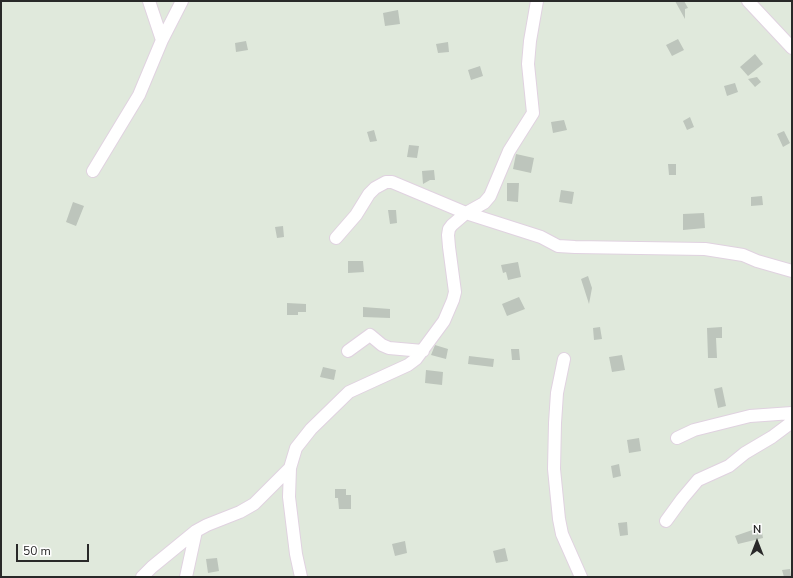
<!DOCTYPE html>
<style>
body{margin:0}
#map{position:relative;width:793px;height:578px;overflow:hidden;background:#e0e9dc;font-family:"Nunito Sans",sans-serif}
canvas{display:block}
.frame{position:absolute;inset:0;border:2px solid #292929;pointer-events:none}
.north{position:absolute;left:737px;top:522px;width:40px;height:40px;-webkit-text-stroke:3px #fff;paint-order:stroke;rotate:0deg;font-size:11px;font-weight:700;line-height:16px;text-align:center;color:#292929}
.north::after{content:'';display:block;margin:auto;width:14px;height:18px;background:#292929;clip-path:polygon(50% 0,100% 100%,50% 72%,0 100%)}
.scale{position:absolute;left:16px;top:544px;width:73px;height:18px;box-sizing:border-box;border:2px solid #292929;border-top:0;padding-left:5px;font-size:12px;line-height:14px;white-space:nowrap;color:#292929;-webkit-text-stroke:3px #fff;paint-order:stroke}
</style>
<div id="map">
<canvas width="793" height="578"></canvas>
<div class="frame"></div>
<div class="north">N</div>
<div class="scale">50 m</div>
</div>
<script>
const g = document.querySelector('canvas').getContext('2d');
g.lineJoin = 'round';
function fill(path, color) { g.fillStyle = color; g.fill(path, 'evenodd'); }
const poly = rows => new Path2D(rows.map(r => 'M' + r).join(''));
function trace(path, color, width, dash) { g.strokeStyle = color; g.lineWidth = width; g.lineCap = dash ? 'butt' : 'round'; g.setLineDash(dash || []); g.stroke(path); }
const building = poly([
 [675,1,684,1,688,8,685,9,685,19],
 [398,10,400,24,385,26,383,13],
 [678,39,684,50,672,56,666,45],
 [246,41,248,50,236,52,235,43],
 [448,42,449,52,438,53,436,44],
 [755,54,763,64,748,76,740,67],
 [480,66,483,76,471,80,468,70],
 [757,77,761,82,755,87,748,79],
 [735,83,738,92,727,96,724,86],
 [690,117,694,127,687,130,683,121],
 [564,120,567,130,553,133,551,122],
 [374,130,377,141,370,142,367,132],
 [784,131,790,143,783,147,777,134],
 [409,145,419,146,417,158,407,157],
 [516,154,534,158,531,173,513,169],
 [668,164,676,164,676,175,669,175],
 [434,170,435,180,430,180,423,184,422,171],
 [507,183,519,183,518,202,507,201],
 [561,190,574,192,572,204,559,202],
 [762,196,763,205,751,206,751,197],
 [73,202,84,206,76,226,66,222],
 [388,210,396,210,397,223,390,224],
 [704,213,705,228,683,230,683,214],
 [283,226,284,237,277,238,275,227],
 [348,261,363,261,364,272,348,273],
 [518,262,521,277,508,280,506,272,503,273,501,265],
 [588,276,592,288,589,304,581,279],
 [519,297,525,309,507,316,502,304],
 [287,303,306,304,306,312,298,312,298,315,287,315],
 [363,307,390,309,390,318,363,317],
 [600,327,602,339,594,340,593,328],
 [722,327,722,338,716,338,717,358,708,358,707,328],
 [435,345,448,349,446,359,431,355],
 [511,349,519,349,520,360,512,360],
 [622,355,625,370,612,372,609,357],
 [469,356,494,359,493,367,468,364],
 [323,367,336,370,334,380,320,377],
 [426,370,443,372,442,385,425,383],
 [722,387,726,406,718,408,714,389],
 [639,438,641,451,629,453,627,440],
 [619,464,621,476,613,478,611,466],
 [335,489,346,489,346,495,351,495,351,509,339,509,338,498,335,498],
 [627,522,628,535,620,536,618,523],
 [761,527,763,538,738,544,735,536],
 [405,541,407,553,395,556,392,544],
 [505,548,508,561,496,563,493,551],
 [217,558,219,571,208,573,206,559],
 [790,569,791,577,784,577,782,570]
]);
const minor = poly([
 [149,1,162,40],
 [748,1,792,48],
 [93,171,139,95,162,40,182,1],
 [336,238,356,215,369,194,375,188,386,182,392,182,466,213,541,237,558,246,575,247,705,249,743,255,757,261,792,271],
 [348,351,370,335,382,345,389,348,423,351],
 [564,359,557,393,555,423,554,469,559,519,562,534,581,577],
 [677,438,694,430,750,416,792,413],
 [666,521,682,499,698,480,729,466,745,453,772,437,792,422],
 [142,577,152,567,196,531,207,525,240,512,254,504,290,468],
 [186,577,196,531],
 [301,577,296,554,289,497,290,468,296,448,311,429,349,392,408,365,416,359,444,321,453,300,455,292,449,247,448,235,449,229,452,225,466,213,484,203,490,196,509,151,533,113,528,64,530,41,537,1]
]);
fill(building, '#bdc5bc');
trace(minor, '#e0d2e0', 14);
trace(minor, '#fff', 12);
</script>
